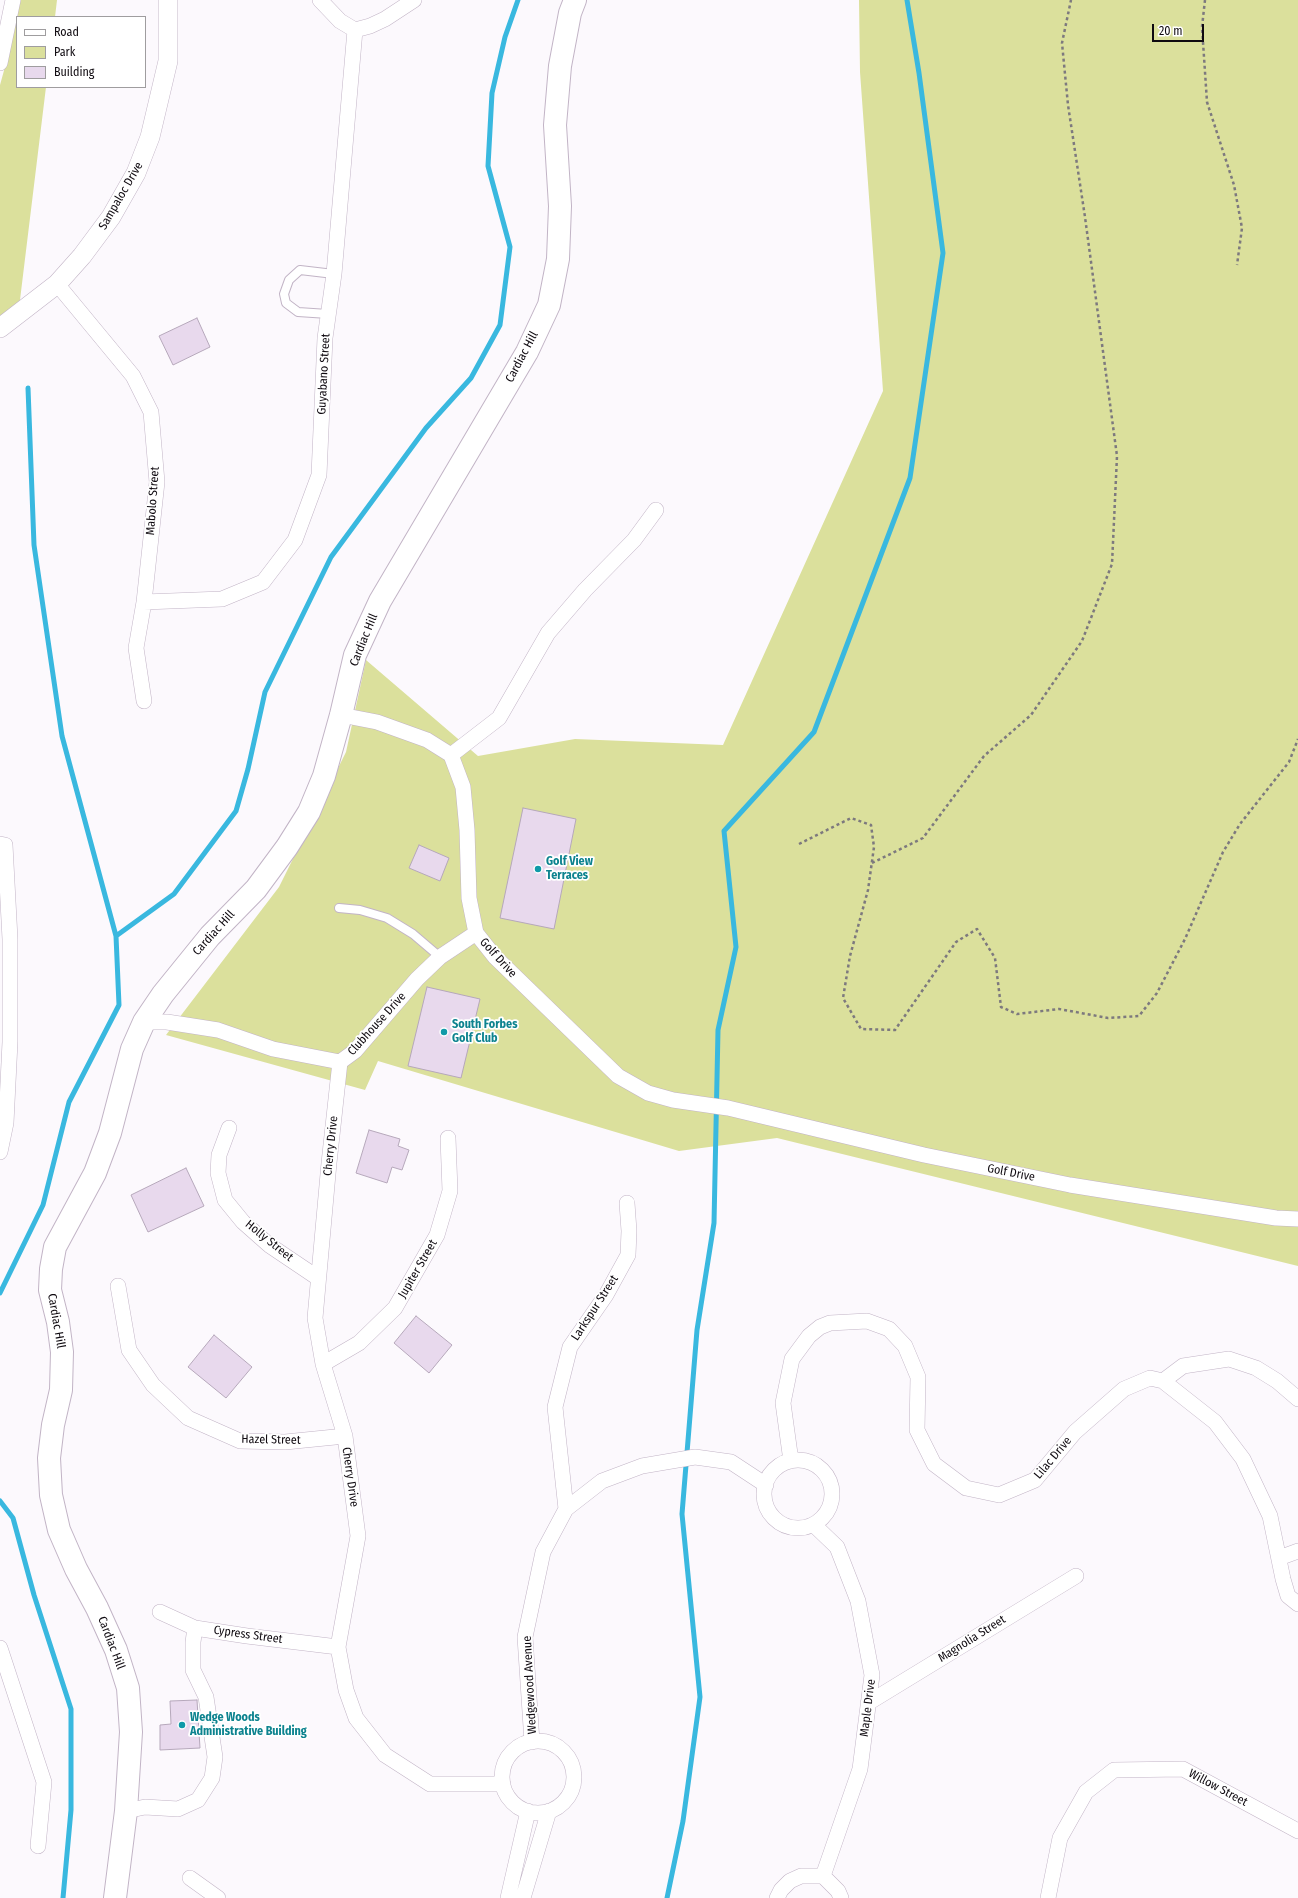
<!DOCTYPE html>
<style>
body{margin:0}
#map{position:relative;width:1298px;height:1898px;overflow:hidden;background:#fcf9fd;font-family:"Fira Sans Condensed",sans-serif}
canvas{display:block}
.legend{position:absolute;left:16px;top:16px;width:130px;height:72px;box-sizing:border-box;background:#fff;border:1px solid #9f9d9f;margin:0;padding:5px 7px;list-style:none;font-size:12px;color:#0f0a10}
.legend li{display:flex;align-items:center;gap:8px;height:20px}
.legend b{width:20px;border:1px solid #9f9d9f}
.scale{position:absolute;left:1152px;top:24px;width:52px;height:18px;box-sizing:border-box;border:2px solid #0f0a10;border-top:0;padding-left:5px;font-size:12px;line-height:14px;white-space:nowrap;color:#0f0a10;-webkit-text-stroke:3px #fff;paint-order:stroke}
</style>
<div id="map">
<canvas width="1298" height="1898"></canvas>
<ul class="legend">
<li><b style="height:5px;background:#fff"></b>Road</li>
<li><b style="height:11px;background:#dbe09c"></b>Park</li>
<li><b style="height:11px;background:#e8d9ed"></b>Building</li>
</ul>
<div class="scale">20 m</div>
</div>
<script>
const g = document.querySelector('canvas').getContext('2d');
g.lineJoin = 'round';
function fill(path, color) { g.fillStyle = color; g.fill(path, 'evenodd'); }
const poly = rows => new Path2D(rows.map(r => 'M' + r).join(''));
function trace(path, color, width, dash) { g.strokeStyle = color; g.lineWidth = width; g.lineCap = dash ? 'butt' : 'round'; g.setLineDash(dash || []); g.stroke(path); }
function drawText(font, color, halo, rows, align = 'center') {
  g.font = font + ' "Fira Sans Condensed",sans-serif'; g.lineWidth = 3.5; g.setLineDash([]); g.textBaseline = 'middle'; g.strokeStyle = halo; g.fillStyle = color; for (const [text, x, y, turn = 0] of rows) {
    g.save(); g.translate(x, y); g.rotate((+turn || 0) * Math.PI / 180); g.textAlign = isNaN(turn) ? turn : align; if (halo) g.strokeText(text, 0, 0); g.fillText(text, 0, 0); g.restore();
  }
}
const green = poly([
 [17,0,57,0,55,17,17,17,17,87,46,87,19,308,0,320,0,85,8,56],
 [859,0,1298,0,1298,1266,777,1138,679,1151,378,1061,365,1090,166,1035,279,887,346,752,366,660,478,756,575,739,723,745,883,391,860,72]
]);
const stream = poly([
 [116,936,174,894,236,811,248,769,265,692,331,557,426,428,471,378,500,325,510,247,488,166,492,93,505,37,518,0],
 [0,1293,43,1205,69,1102,119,1005,116,936,62,736,34,545,28,388],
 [0,1501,13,1518,34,1595,71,1709,71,1810,63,1898],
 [667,1898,683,1821,700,1697,682,1514,697,1330,714,1223,718,1030,736,947,724,831,814,732,910,478,943,253,919,73,907,0]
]);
const building = poly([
 [197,318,210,347,173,365,159,336,197,318],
 [523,808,576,819,554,929,500,918,523,808],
 [419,845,449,858,440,881,409,868,419,845],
 [427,987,480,999,461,1078,408,1066,427,987],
 [369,1130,400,1139,398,1146,409,1150,402,1170,392,1167,387,1183,356,1173,369,1130],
 [186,1168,204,1206,148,1232,131,1195,186,1168],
 [416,1316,452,1345,429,1373,394,1343,416,1316],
 [214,1335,252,1367,226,1398,188,1367,214,1335],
 [197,1700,200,1748,160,1750,160,1725,171,1724,170,1701,197,1700]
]);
const path = poly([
 [1205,0,1202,27,1207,102,1234,185,1242,228,1237,265],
 [799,844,851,818,871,825,874,847,868,890,850,956,843,998,861,1029,895,1030,956,942,977,929,995,958,1001,1007,1017,1014,1059,1009,1108,1018,1139,1016,1157,993,1185,939,1223,852,1240,824,1289,762,1298,739],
 [872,863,923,838,984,756,1031,715,1082,641,1112,564,1117,456,1085,217,1068,105,1062,43,1071,0]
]);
const service = poly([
 [328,314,298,312,286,303,284,294,289,280,300,270,334,274],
 [339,908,360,910,387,918,413,934,440,957]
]);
const minor = poly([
 [320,0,340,21,355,30,370,26,385,19,414,0],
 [0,63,13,0],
 [57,284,133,376,151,412,157,482,144,602,136,648,144,701],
 [144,602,222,599,263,582,295,540,319,475,325,338,334,274,355,30],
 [341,715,377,722,427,740,451,755,463,787,467,830,469,898,476,933,495,957,618,1076,648,1093,673,1100,728,1108,924,1155,1070,1185,1276,1218,1298,1219],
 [451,755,499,718,548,633,585,590,634,540,656,510],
 [0,844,5,845,10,939,10,1042,6,1123,0,1152],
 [144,1022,167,1022,218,1030,273,1049,340,1062,355,1051,417,979,440,957,476,933],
 [340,1062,329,1163,315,1318,323,1364,345,1436,358,1536,338,1647,346,1690,356,1718,385,1755,430,1784,503,1784],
 [229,1128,219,1155,218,1173,225,1200,243,1222,269,1245,318,1278],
 [118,1286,129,1350,153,1385,188,1418,240,1441,285,1442,345,1436],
 [323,1364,359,1343,395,1308,437,1235,450,1191,448,1138],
 [1163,1381,1183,1366,1229,1359,1256,1368,1277,1381,1298,1399],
 '764 1494a34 34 0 1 1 68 0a34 34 0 1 1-68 0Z',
 [791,1461,783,1403,792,1359,809,1336,820,1327,830,1323,867,1321,889,1329,905,1346,918,1377,917,1430,934,1464,966,1488,999,1495,1035,1480,1075,1432,1124,1389,1150,1378,1163,1381,1215,1422,1243,1459,1270,1516,1283,1579,1288,1596,1298,1604],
 [566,1509,555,1407,570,1347,606,1295,628,1255,629,1231,627,1203],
 [814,1525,837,1547,858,1601,872,1675,860,1769,823,1876],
 [1279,1558,1298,1551],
 [160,1612,195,1628,247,1636,338,1647],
 [0,1648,44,1782,38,1846],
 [868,1703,1076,1576],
 '502 1777a36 36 0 1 1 72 0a36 36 0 1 1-72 0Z',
 [532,1742,525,1637,543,1552,566,1509,602,1481,642,1466,695,1457,731,1462,766,1485],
 [126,1811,145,1807,178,1809,198,1800,212,1778,215,1757,206,1697,193,1670,193,1642,195,1628],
 [190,1878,218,1898],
 [508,1898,528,1811],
 [523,1898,549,1811],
 [777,1898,781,1890,790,1881,801,1876,823,1876,838,1891,841,1898],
 [1048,1898,1060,1838,1086,1792,1114,1770,1183,1769,1298,1831]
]);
const tertiary = poly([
 [0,328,57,284,82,256,111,217,136,173,150,137,168,61,168,0]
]);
const secondary = poly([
 [115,1898,126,1811,131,1732,128,1688,116,1650,97,1608,76,1569,59,1530,51,1495,49,1458,53,1425,61,1390,62,1352,58,1322,50,1290,51,1269,55,1247,95,1173,110,1133,132,1049,144,1022,163,994,210,936,256,889,287,847,309,812,324,776,341,715,355,655,380,601,527,352,549,305,558,259,560,206,555,125,560,66,570,13,575,0]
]);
const markers = [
 [538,869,4,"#0f9aa8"],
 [444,1032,4,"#0f9aa8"],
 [182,1725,4,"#0f9aa8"]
];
const streetNames = [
 ["Sampaloc Drive",121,196,-60],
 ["Cardiac Hill",522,357,-62],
 ["Guyabano Street",324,374,-87],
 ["Mabolo Street",153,501,-86],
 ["Cardiac Hill",364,640,-68],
 ["Cardiac Hill",214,933,-48],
 ["Golf Drive",498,958,48],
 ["Clubhouse Drive",377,1024,-48],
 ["Cherry Drive",331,1146,-84],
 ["Golf Drive",1011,1173,11],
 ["Holly Street",269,1241,39],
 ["Jupiter Street",418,1269,-60],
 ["Larkspur Street",595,1308,-57],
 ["Cardiac Hill",56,1321,80],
 ["Hazel Street",271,1440,1],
 ["Lilac Drive",1053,1458,-50],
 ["Cherry Drive",350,1477,82],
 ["Cypress Street",248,1635,8],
 ["Magnolia Street",972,1639,-32],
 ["Cardiac Hill",111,1643,69],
 ["Wedgewood Avenue",530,1685,-93],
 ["Maple Drive",868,1708,-83],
 ["Willow Street",1218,1788,28]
];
const cultureNames = [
 ["Golf View",546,862],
 ["Terraces",546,876],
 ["South Forbes",452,1025],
 ["Golf Club",452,1039],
 ["Wedge Woods",190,1718],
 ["Administrative Building",190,1732]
];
fill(green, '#dbe09c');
trace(stream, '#39b8df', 5);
fill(building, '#e8d9ed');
trace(building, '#b6a8bb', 1);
trace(service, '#c2b4c6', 10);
trace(minor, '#c2b4c6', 16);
trace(tertiary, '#c2b4c6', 20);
trace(secondary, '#c2b4c6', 24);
trace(path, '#7d797e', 2.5, [3, 3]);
trace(service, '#fff', 8);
trace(minor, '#fff', 15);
trace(tertiary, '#fff', 19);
trace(secondary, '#fff', 22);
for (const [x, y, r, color] of markers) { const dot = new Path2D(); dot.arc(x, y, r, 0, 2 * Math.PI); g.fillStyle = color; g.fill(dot); trace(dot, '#fff', 1.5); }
drawText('12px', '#0f0a10', '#fff', streetNames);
drawText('bold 12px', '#0d838f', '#fff', cultureNames, 'left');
</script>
